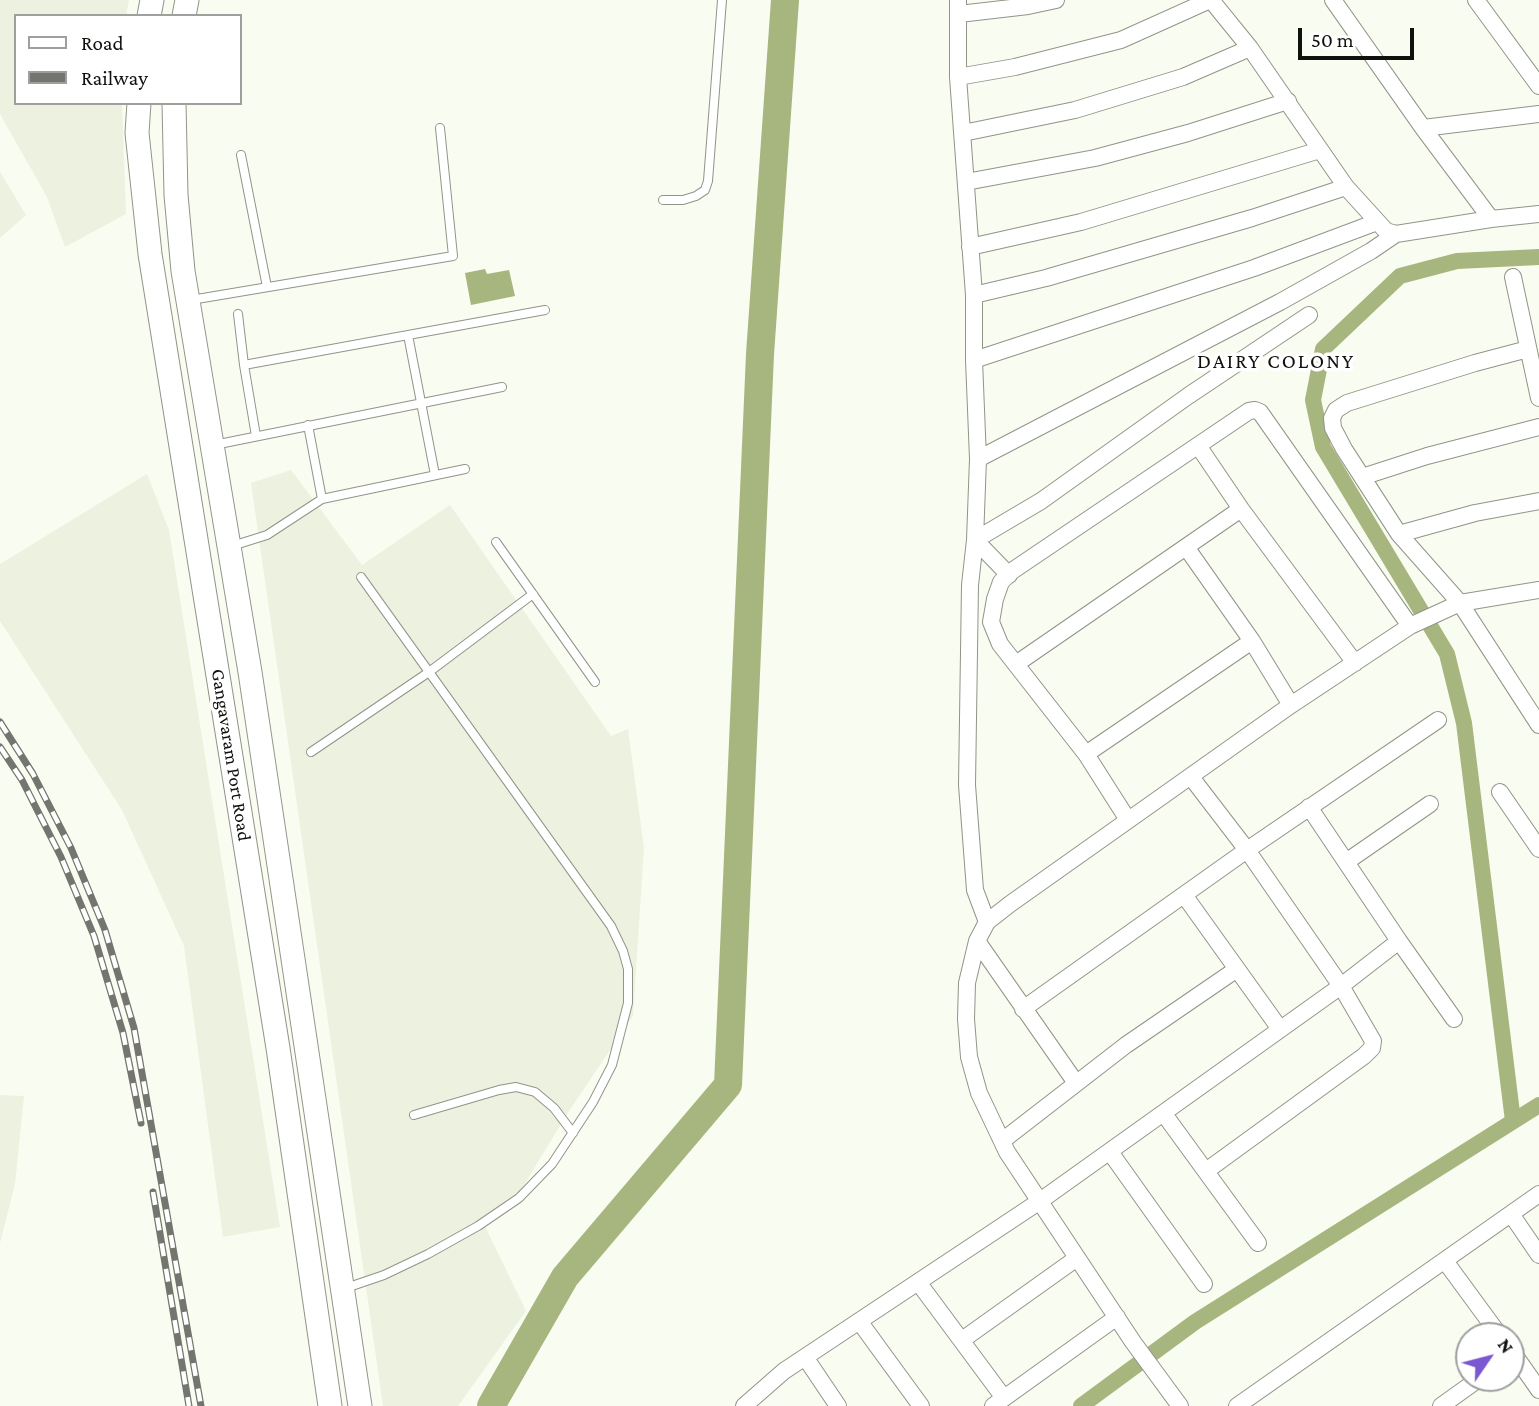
<!DOCTYPE html>
<style>
body{margin:0}
#map{position:relative;width:1539px;height:1406px;overflow:hidden;background:#f9fcf0;font-family:"Crimson Pro",serif}
canvas{display:block}
.legend{position:absolute;left:14px;top:14px;width:228px;height:91px;box-sizing:border-box;background:#fff;border:2px solid #9fa09e;margin:0;padding:9px 12px;list-style:none;font-size:21px;color:#10110d}
.legend li{display:flex;align-items:center;gap:14px;height:35px}
.legend b{width:35px;border:2px solid #9fa09e}
.north{position:absolute;left:1455px;top:1322px;width:70px;height:70px;box-sizing:border-box;background:#fff;border:2px solid #9fa09e;border-radius:50%;rotate:55deg;font-size:19px;font-weight:700;line-height:28px;text-align:center;color:#10110d}
.north::after{content:'';display:block;margin:auto;width:24px;height:32px;background:#7b57d1;clip-path:polygon(50% 0,100% 100%,50% 72%,0 100%)}
.scale{position:absolute;left:1298px;top:28px;width:116px;height:32px;box-sizing:border-box;border:4px solid #10110d;border-top:0;padding-left:9px;font-size:21px;line-height:24px;white-space:nowrap;color:#10110d;-webkit-text-stroke:5px #fff;paint-order:stroke}
</style>
<div id="map">
<canvas width="1539" height="1406"></canvas>
<ul class="legend">
<li><b style="height:9px;background:#fff"></b>Road</li>
<li><b style="height:9px;background:#73756e"></b>Railway</li>
</ul>
<div class="north">N</div>
<div class="scale">50 m</div>
</div>
<script>
const g = document.querySelector('canvas').getContext('2d');
g.lineJoin = 'round';
function fill(path, color) { g.fillStyle = color; g.fill(path, 'evenodd'); }
const poly = rows => new Path2D(rows.map(r => 'M' + r).join(''));
function trace(path, color, width, dash) { g.strokeStyle = color; g.lineWidth = width; g.lineCap = dash ? 'butt' : 'round'; g.setLineDash(dash || []); g.stroke(path); }
function drawText(font, color, halo, rows, align = 'center') {
  g.font = font + ' "Crimson Pro",serif'; g.lineWidth = 7; g.setLineDash([]); g.textBaseline = 'middle'; g.strokeStyle = halo; g.fillStyle = color; for (const [text, x, y, turn = 0] of rows) {
    g.save(); g.translate(x, y); g.rotate((+turn || 0) * Math.PI / 180); g.textAlign = isNaN(turn) ? turn : align; if (halo) g.strokeText(text, 0, 0); g.fillText(text, 0, 0); g.restore();
  }
}
const built = poly([
 [0,0,129,0,126,16,16,16,16,103,122,103,126,214,65,247,47,197,0,114],
 [0,172,26,215,0,238],
 [291,470,362,565,450,505,611,736,628,729,644,848,633,1016,569,1111,521,1190,481,1218,526,1311,458,1406,383,1406,251,483],
 [147,474,169,530,280,1227,223,1237,184,946,122,810,0,621,0,564],
 [0,1095,24,1096,15,1184,0,1243]
]);
const water = poly([
 [485,269,487,274,509,270,515,296,471,305,465,273]
]);
const canal = poly([
 [1513,1121,1464,723,1447,654,1323,447,1313,400,1323,349,1400,276,1457,261,1539,257],
 [1081,1406,1195,1322,1539,1105]
]);
const river = poly([
 [491,1406,565,1277,728,1085,760,354,785,0]
]);
const lane = poly([
 [241,155,267,287],
 [663,200,683,200,696,196,705,190,708,181,722,0],
 [191,300,453,256,440,128],
 [238,314,244,365,256,436],
 [408,335,435,475],
 [244,365,545,310],
 [308,425,322,499],
 [214,445,502,387],
 [496,542,595,682],
 [232,546,267,535,322,499,465,469],
 [311,752,429,672,533,594],
 [414,1115,499,1090,516,1087,535,1092,554,1108,573,1133],
 [343,1289,384,1275,428,1254,478,1226,519,1198,552,1164,593,1102,612,1065,628,1003,628,969,623,951,611,926,361,577]
]);
const street = poly([
 [958,0,958,77,974,295,974,360,978,459,975,540,970,585,967,785,975,890,987,922],
 [1211,0,1250,48,1346,187,1386,231,1396,234,1491,219,1539,214],
 [1333,0,1423,128,1491,219],
 [1476,0,1539,86],
 [959,14,1028,6,1056,0],
 [958,77,1015,67,1121,40,1210,0],
 [1423,128,1539,114],
 [963,133,1075,110,1183,77,1250,48],
 [966,182,1095,158,1188,133,1288,101],
 [970,247,1081,222,1320,150],
 [1513,277,1539,398],
 [974,295,1046,278,1252,218,1346,187],
 [1528,349,1475,363,1347,403,1336,410,1332,418,1333,428,1344,449,1399,534,1460,603,1539,725],
 [974,360,1254,268,1377,222],
 [1199,447,1241,509,1355,663],
 [978,459,1280,302,1371,251,1396,234],
 [1362,477,1427,456,1539,427],
 [1399,534,1475,513,1539,501],
 [1186,547,1252,641,1291,705],
 [1009,575,975,540,1041,501,1188,396,1309,315],
 [1016,664,1241,509],
 [1086,754,1252,641],
 [1191,777,1247,850,1341,986,1373,1041,1372,1048,1364,1056,1206,1171],
 [1500,792,1539,849],
 [1309,807,1399,941,1454,1019],
 [1128,820,1086,754,1000,644,991,622,995,599,1001,582,1012,571,1249,411,1255,410,1260,412,1410,626],
 [1346,862,1430,804],
 [1184,895,1280,1029],
 [977,941,1076,1083],
 [1023,1009,1247,850,1438,720],
 [1164,1114,1258,1243],
 [1002,1141,1126,1045,1237,969],
 [1110,1152,1204,1284],
 [1511,1214,1539,1255],
 [1445,1261,1500,1336],
 [918,1282,1004,1398],
 [859,1321,921,1406],
 [962,1340,1077,1258],
 [1511,1350,1539,1390],
 [805,1357,838,1406],
 [744,1406,784,1371,1040,1201,1341,986,1399,941],
 [993,1406,1117,1317],
 [1180,1406,1133,1342,1007,1152,979,1093,969,1057,966,1019,967,983,977,941,987,922,1010,904,1291,705,1410,626,1460,603,1539,590],
 [1237,1406,1539,1194],
 [1441,1406,1480,1378]
]);
const secondary = poly([
 [149,16,152,0],
 [184,16,187,0],
 [139,103,137,133,150,254,278,1048,330,1406],
 [174,103,176,195,183,271,250,672,360,1406]
]);
const rail = poly([
 [0,722,33,774,71,848,105,930,134,1028,201,1406],
 [0,747,22,780,61,857,94,936,123,1033,141,1123],
 [153,1192,189,1406]
]);
const streetNames = [
 ["Gangavaram Port Road",231,755,81]
];
const neighbourhoodNames = [
 ["DAIRY COLONY",1276,362]
];
fill(built, '#ecf2df');
fill(water, '#a7b57e');
trace(canal, '#a7b57e', 16);
trace(river, '#a7b57e', 28);
trace(lane, '#919489', 10);
trace(street, '#919489', 18);
trace(secondary, '#919489', 25);
trace(lane, '#fff', 8);
trace(street, '#fff', 16);
trace(secondary, '#fff', 23);
trace(rail, '#73756e', 7);
trace(rail, '#fff', 4.5, [13]);
drawText('19px', '#10110d', '#fff', streetNames);
g.letterSpacing = '2px';
drawText('21px', '#10110d', '#fff', neighbourhoodNames);
g.letterSpacing = '0px';
</script>
